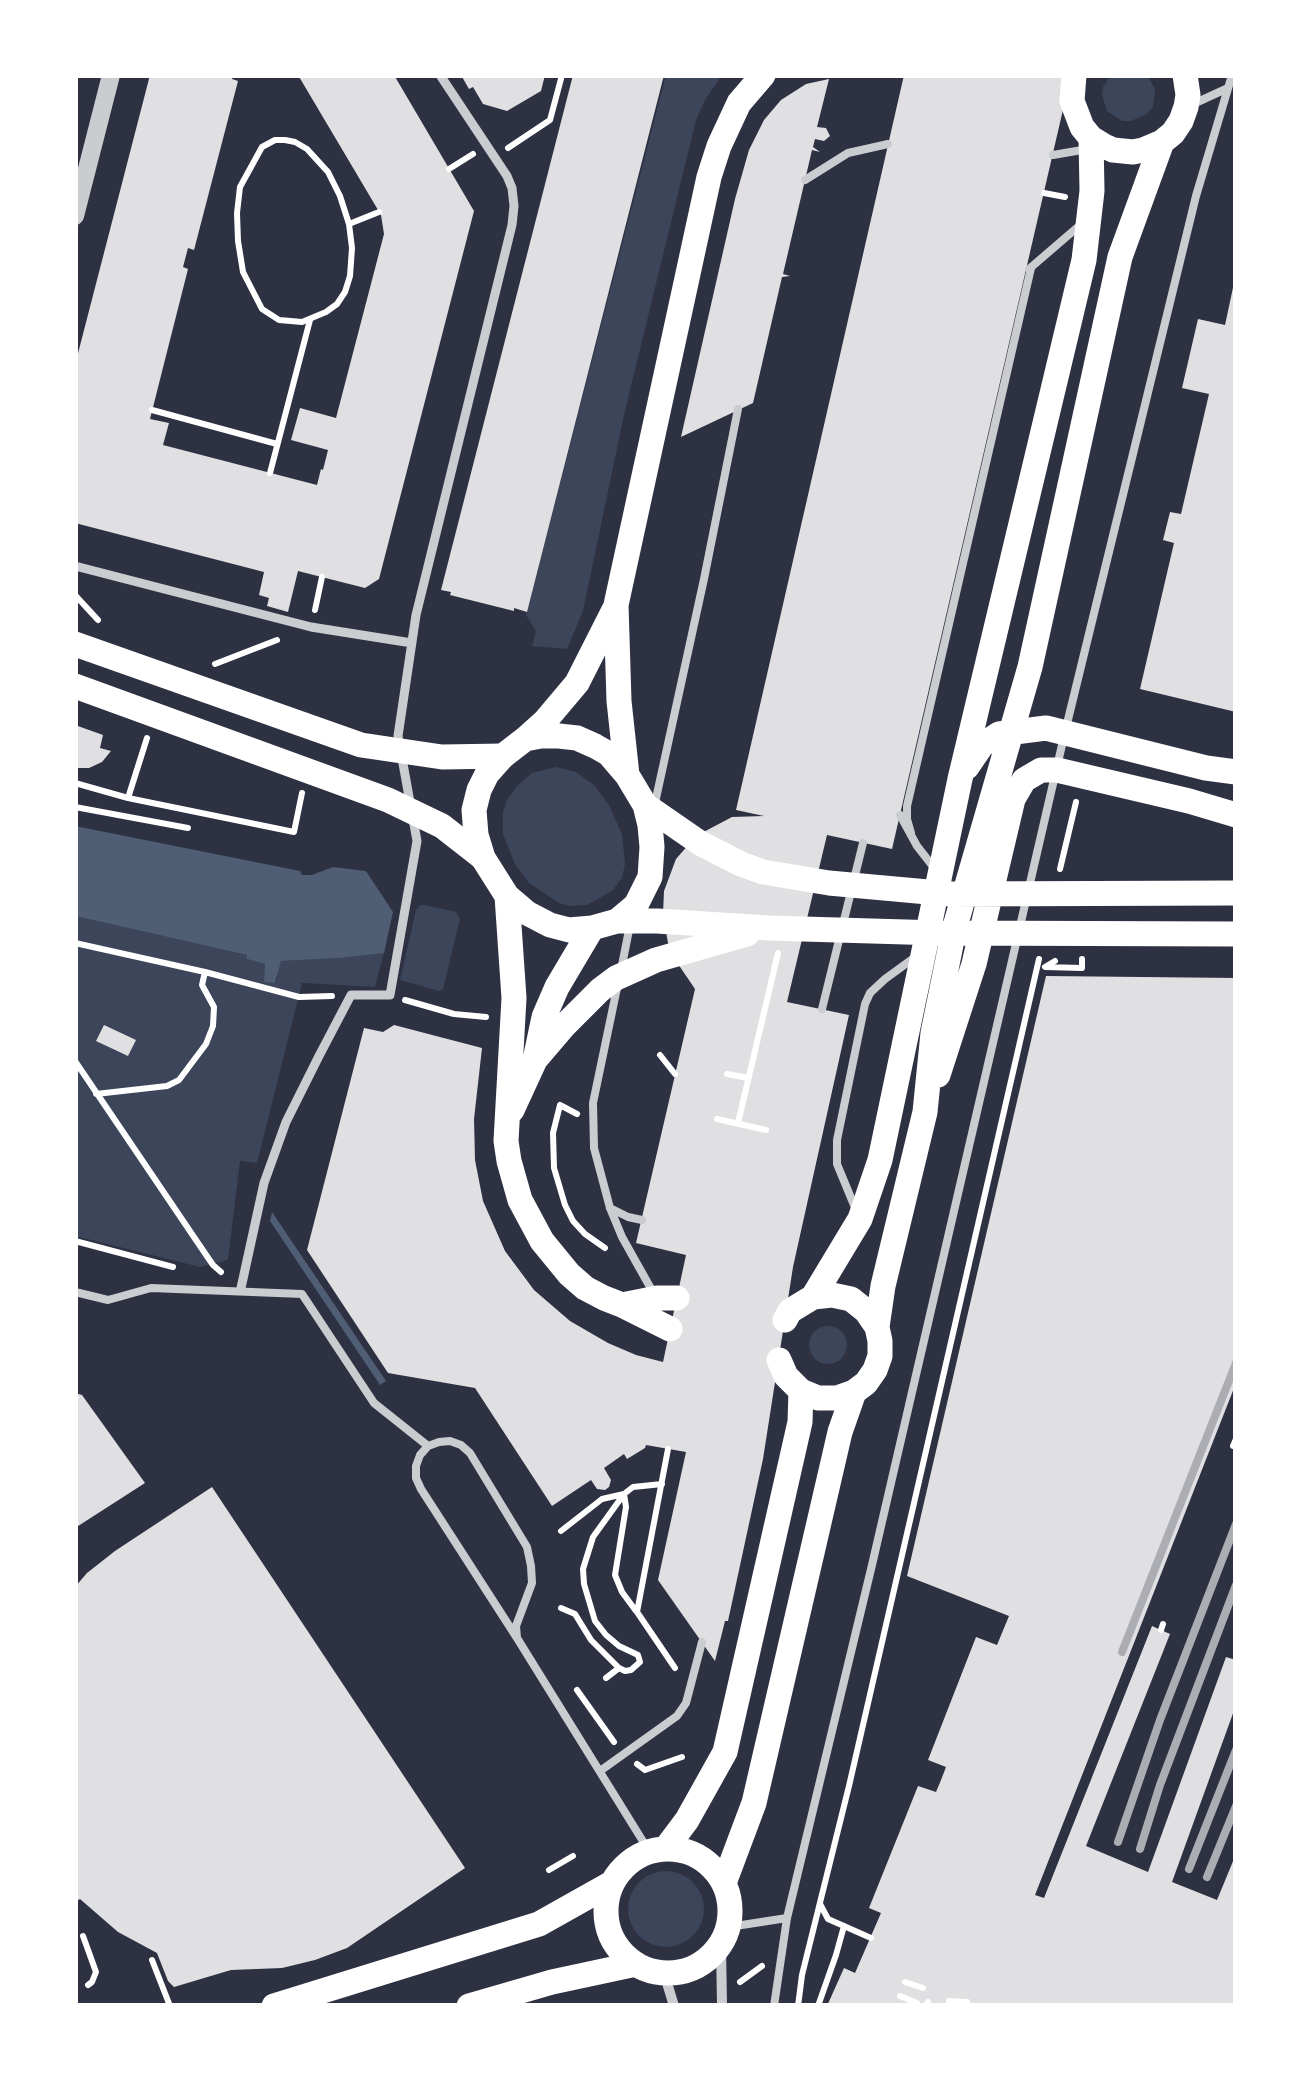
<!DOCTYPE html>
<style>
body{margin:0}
#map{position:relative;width:1311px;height:2081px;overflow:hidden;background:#2d3142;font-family:"Noto Sans",sans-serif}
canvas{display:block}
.frame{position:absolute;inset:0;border:78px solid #fff;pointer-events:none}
</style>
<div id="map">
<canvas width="1311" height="2081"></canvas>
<div class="frame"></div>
</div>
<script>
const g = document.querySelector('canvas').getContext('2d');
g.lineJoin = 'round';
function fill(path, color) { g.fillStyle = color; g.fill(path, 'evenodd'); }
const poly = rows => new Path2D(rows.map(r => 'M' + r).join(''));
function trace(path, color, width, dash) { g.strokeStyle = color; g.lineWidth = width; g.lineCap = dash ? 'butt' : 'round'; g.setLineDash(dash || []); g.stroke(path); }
const green = poly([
 [666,75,722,75,705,100,696,120,624,415,583,611,567,649,532,646,536,631,526,615],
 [1111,75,1147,75,1155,89,1153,107,1147,114,1131,121,1122,121,1107,111,1102,95,1103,87],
 [556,767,576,772,595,786,609,805,622,834,625,864,622,878,612,891,587,905,571,906,559,903,529,883,515,864,503,834,503,812,507,800,516,787,532,773],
 [425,905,456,912,460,919,443,989,439,991,400,980,416,910,420,905],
 [75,916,247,955,247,959,266,964,276,983,280,961,341,958,384,953,375,987,302,983,257,1163,240,1161,228,1259,224,1261,200,1267,75,1236],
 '809 1345a19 19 0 1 1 38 0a19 19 0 1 1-38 0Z',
 '628 1909a38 38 0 1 1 76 0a38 38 0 1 1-76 0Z'
]);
const water = poly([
 [75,826,300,871,302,875,312,875,333,867,366,871,393,912,384,953,341,958,281,961,275,983,264,982,265,964,247,959,247,955,75,916],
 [272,1212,386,1381,380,1385,270,1221]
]);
const building = poly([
 [150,75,233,75,232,79,238,81,194,250,188,248,183,267,188,269,150,419,169,423,163,445,317,485,321,469,323,470,328,450,291,440,300,408,336,418,384,234,381,215,298,75,394,75,474,211,379,579,365,588,298,571,288,612,267,606,269,598,259,595,264,572,75,523,75,365],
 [461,75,545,75,541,91,507,111,483,104,473,87,469,89],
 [573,75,664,75,527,612,514,608,514,611,450,595,451,592,441,590],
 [904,75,1071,75,892,849,827,835,787,1002,849,1015,793,1267,763,1459,728,1621,725,1621,715,1661,658,1580,686,1452,646,1445,645,1448,627,1459,624,1454,604,1468,611,1480,609,1487,605,1490,597,1489,591,1480,552,1506,475,1388,388,1373,307,1250,364,1028,383,1032,394,1025,482,1048,474,1119,475,1160,483,1201,505,1251,534,1290,570,1321,608,1343,636,1355,663,1362,686,1255,636,1243,695,989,676,961,668,943,663,914,664,891,676,859,696,836,732,817,764,816,736,810],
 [829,79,817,127,826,128,830,136,824,141,815,139,813,147,820,152,812,150,783,274,790,276,782,277,753,403,681,437,735,199,749,150,764,120,781,100,806,84],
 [1234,283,1236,283,1236,712,1140,689,1174,543,1163,540,1170,512,1181,514,1209,394,1182,388,1198,319,1225,325],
 [75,725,103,735,100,748,111,751,102,762,89,768,75,768],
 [1046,976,1236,978,1236,1383,1035,1895,1044,1898,1152,1626,1170,1634,1086,1846,1148,1872,1226,1657,1236,1660,1236,1705,1172,1882,1217,1900,1236,1854,1236,2006,827,2006,844,1968,855,1973,881,1913,869,1908,918,1786,936,1792,941,1780,946,1767,928,1760,976,1637,997,1645,1009,1616,907,1576],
 [104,1025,136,1040,128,1056,96,1041],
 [75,1393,82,1395,145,1483,75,1528],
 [212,1487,465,1868,347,1948,315,1960,282,1968,231,1970,174,1987,168,1981,157,1953,118,1932,80,1899,75,1902,75,1587,87,1573,115,1551]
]);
const path = poly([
 [508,148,550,120,562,75],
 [449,169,473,154],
 [1044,193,1065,197],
 [349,224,352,248,350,276,345,292,337,304,326,312,302,322,279,320,262,309,243,272,238,241,237,213,240,187,262,147,275,140,285,140,295,142,307,149,328,172,340,196,349,224,379,212],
 [152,410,277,444],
 [270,473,310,320],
 [75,595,98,620],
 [315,610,322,577],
 [215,664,277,640],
 [75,783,128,798,147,738],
 [128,798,294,832,302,793],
 [75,807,188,828],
 [1060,869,1076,802],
 [75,943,205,972,299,997,332,996],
 [1055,961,1045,967,1082,968,1082,959],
 [405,1000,454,1014,486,1017],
 [660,1055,675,1074],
 [75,1061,198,1243,213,1265,221,1272],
 [727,1074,748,1078],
 [96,1094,167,1086,179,1080,206,1044,213,1026,214,1007,202,985,205,972],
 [577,1114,560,1105,553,1133,554,1168,565,1205,573,1221,585,1234,605,1248],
 [717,1119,766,1130],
 [738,1123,778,953],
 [75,1241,173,1267],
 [1233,1446,1236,1439],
 [668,1449,637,1612,675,1668],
 [561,1531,602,1499,624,1494,626,1507,615,1575,622,1592,636,1611],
 [561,1608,575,1614,591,1640,619,1668,625,1671,631,1670,640,1662,638,1655,619,1646,606,1635,595,1621,584,1584,583,1569,593,1537,624,1494,633,1487,662,1484],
 [1161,1630,1163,1624],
 [606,1678,619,1668],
 [577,1690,614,1742],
 [637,1764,645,1770,682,1757],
 [549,1870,573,1856],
 [820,1904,828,1919,871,1938],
 [83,1936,96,1972,92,1982,88,1985],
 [152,1960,170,2006],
 [740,1982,762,1966],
 [905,1982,923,1988],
 [900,1996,917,2003],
 [949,2001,967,2002],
 [798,2006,802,1975,849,1786,1039,959],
 [818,2006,836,1955,844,1926],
 [926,2006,928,2002]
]);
const service = poly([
 [1191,105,1228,88],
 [1053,155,1088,149],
 [805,180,848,153,888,144],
 [1029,269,1079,226],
 [655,803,704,579,738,409],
 [900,815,917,846,935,869],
 [911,833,907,819,907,806,1031,268],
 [621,970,630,925],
 [617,988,593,1103,594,1148,610,1208,622,1237,654,1294],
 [822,1009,863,843],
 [610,1208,628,1217,642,1220],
 [856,1210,837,1164,837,1140,865,1004,870,993,885,979,918,955],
 [75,1292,108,1300,151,1288,302,1294,374,1403,428,1446],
 [517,1638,516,1626,532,1583,531,1566,527,1547,470,1453,461,1445,450,1441,439,1442,428,1446,420,1455,416,1466,416,1478,421,1489,517,1638,649,1851],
 [600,1771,677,1716,686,1703,702,1642],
 [729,1927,787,1918],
 [774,2006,787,1918,872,1565,1065,732,1196,196,1232,75]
]);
const pedestrian = poly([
 [75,566,311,627,412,643],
 [241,1288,264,1183,286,1122,319,1056,351,995,390,995,417,841,398,736,416,615,512,225,514,206,512,188,507,176,440,75]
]);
const minor = poly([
 [721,1945,722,2006],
 [664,1973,674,2006]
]);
const tertiary = poly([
 [75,216,111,75]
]);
const primary = poly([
 [75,644,361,745,442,757,503,756],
 [75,686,388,800,442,826,483,858]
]);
const trunk = poly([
 [1074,75,1072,101,1082,127,1091,138,1104,146,1113,150,1133,152,1143,150,1162,142,1173,133,1181,121,1186,107,1188,95,1185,75],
 [525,739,545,721,577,683,614,610],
 [967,767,982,745,999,734,1046,728,1206,768,1236,772],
 [627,775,619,701,616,605,709,177,719,146,739,103,763,75],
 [645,805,700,843,741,864,763,872,829,883,950,894,1236,893],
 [507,896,514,998,506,1141,509,1161,520,1200,542,1241,569,1274,585,1288,604,1298,622,1305,670,1329],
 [617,921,636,905,650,877,652,847,650,825,645,805,627,775,609,754,595,746,577,738,559,736,541,736,525,739,503,756,487,774,479,790,474,810,476,835,483,858,507,896,527,913,550,925,569,930,592,928,617,921,657,921,769,928,940,933,1236,934],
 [535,1060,564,1026,600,990,616,978,656,960,747,934],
 [938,1075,974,964,1013,799,1024,780,1041,770,1057,770,1189,801,1236,815],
 [512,1110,535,1060,544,1017,557,987,592,928],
 [813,1297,860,1219,880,1160,960,779,1084,260,1092,191,1091,138],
 [622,1305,657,1298,677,1298],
 [877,1327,883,1286,925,1112,933,1033,954,930,1030,667,1120,257,1162,142],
 [779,1360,786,1376,801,1391,818,1398,837,1398,854,1392,866,1383,875,1370,880,1356,880,1341,877,1327,866,1311,851,1299,832,1295,813,1297,790,1311,785,1320],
 [666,1848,687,1820,725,1752,800,1422,801,1391],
 '606 1911a62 62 0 1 1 124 0a62 62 0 1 1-124 0Z',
 [724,1883,754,1803,840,1432,854,1392],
 [274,2006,539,1924,612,1883],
 [469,2006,552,1982,636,1964]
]);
const rail = poly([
 [1122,1652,1236,1363],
 [1118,1842,1160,1720,1236,1524],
 [1140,1849,1160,1785,1236,1585],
 [1189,1869,1236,1750],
 [1207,1877,1236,1806]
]);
fill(green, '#3c4559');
fill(water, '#4f5d75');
fill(building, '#e0e0e3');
trace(path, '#fff', 6);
trace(service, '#caccd0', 8);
trace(pedestrian, '#caccd0', 9);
trace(minor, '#caccd0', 10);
trace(tertiary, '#caccd0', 18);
trace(primary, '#fff', 25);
trace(trunk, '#fff', 25);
trace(rail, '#abadb3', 8);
</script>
